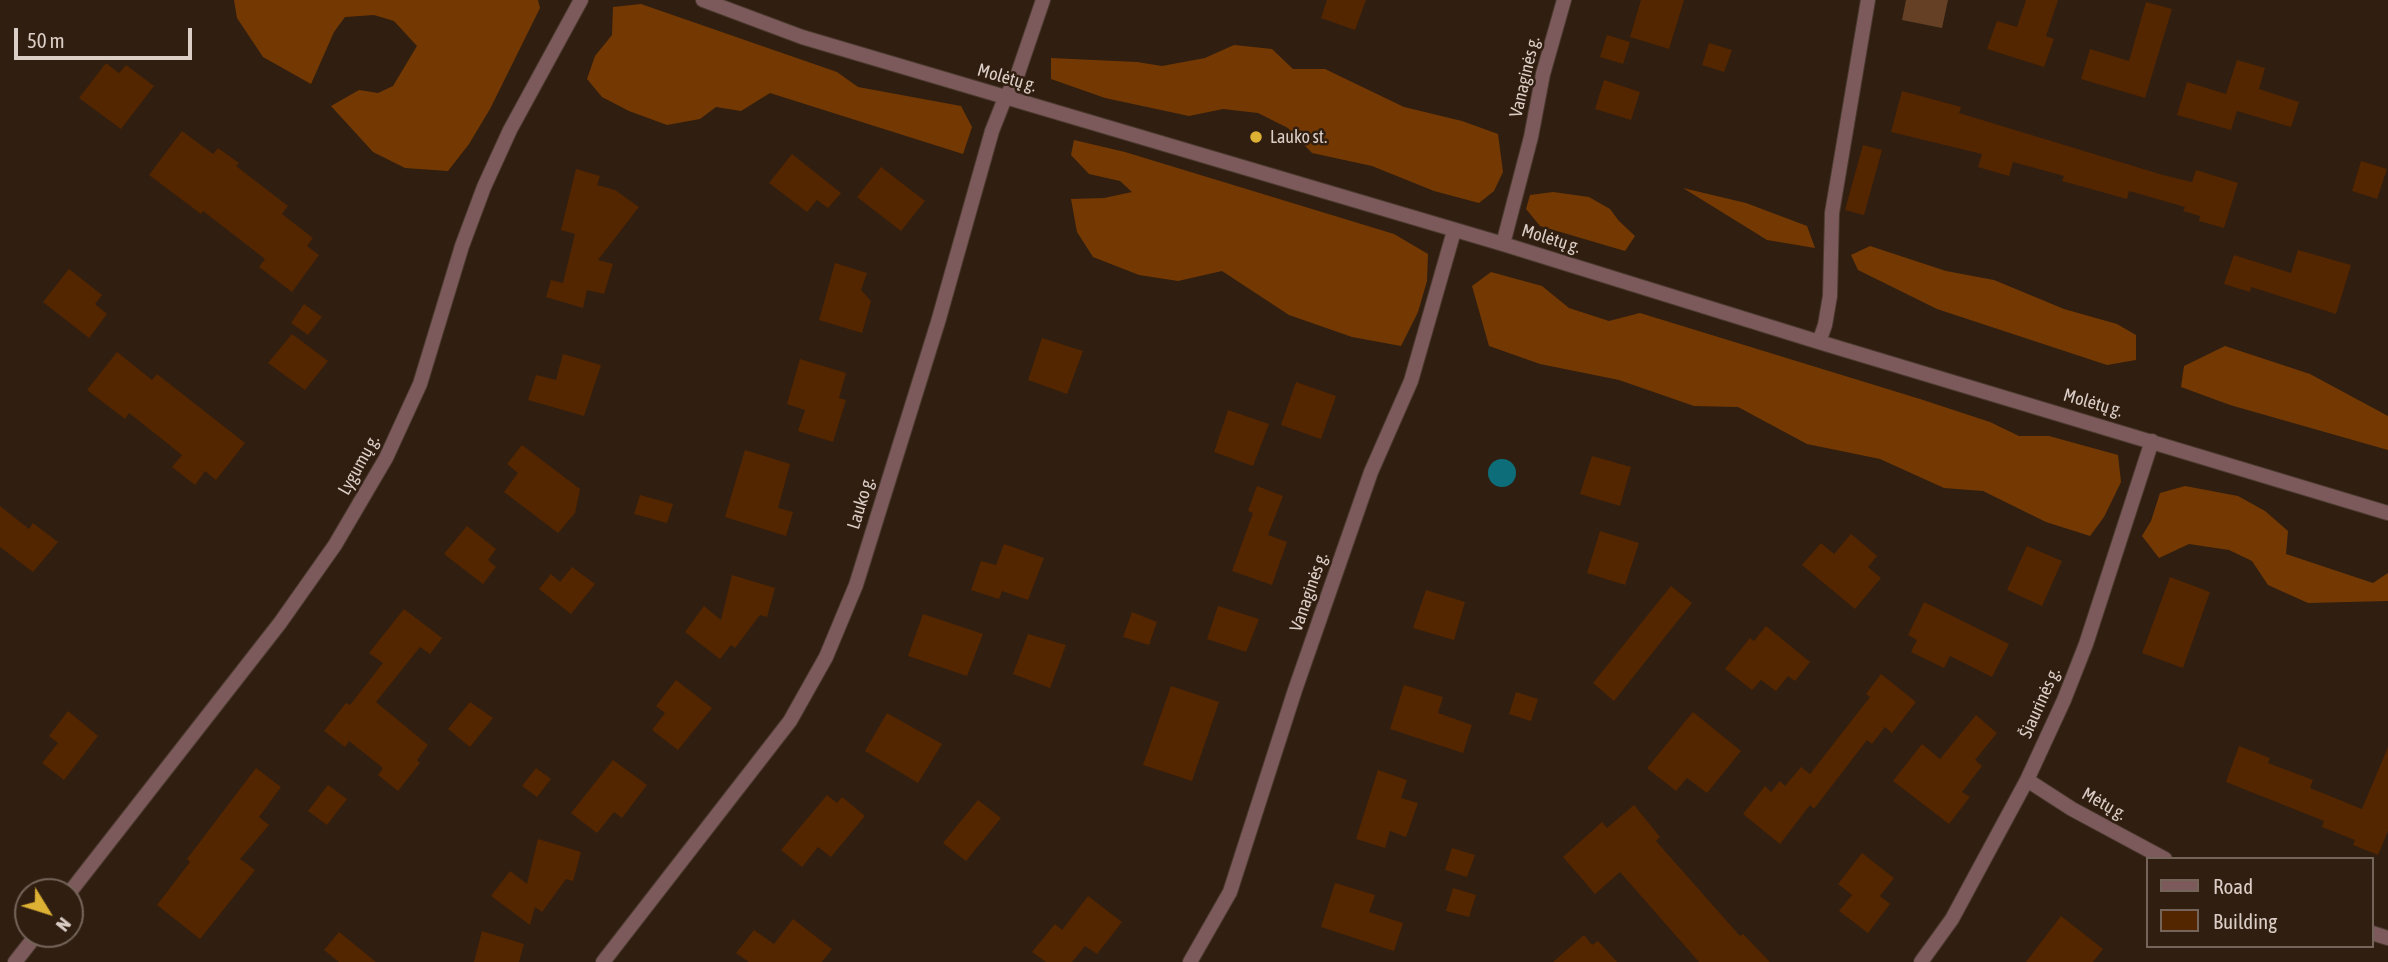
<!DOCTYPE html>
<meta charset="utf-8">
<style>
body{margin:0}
#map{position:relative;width:2388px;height:962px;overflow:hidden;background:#301e11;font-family:"Asap Condensed",sans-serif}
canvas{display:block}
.legend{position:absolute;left:2146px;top:857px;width:228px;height:91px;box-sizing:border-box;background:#301e11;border:2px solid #746459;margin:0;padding:9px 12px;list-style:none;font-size:21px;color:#dbcec6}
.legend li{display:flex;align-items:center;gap:14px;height:35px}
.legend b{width:35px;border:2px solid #746459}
.north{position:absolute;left:14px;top:878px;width:70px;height:70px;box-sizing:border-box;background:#301e11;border:2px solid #746459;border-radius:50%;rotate:128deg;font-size:19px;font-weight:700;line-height:28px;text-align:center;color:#dbcec6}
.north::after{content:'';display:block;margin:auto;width:24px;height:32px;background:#ddb133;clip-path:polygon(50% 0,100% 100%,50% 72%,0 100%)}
.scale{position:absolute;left:14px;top:28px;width:178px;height:32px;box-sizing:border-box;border:4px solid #dbcec6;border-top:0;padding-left:9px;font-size:21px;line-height:24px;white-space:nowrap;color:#dbcec6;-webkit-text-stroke:5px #301e11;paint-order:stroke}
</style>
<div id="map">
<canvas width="2388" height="962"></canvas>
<ul class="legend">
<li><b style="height:9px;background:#7c5a5b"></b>Road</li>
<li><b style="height:19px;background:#532600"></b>Building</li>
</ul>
<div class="north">N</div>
<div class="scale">50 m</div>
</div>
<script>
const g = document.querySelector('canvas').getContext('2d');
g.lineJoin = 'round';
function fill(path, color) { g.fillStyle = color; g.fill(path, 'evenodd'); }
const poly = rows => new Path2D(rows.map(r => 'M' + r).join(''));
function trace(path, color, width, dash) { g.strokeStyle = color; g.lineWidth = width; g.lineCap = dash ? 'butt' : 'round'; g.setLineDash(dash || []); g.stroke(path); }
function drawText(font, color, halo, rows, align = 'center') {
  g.font = font + ' "Asap Condensed",sans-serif'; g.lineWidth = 5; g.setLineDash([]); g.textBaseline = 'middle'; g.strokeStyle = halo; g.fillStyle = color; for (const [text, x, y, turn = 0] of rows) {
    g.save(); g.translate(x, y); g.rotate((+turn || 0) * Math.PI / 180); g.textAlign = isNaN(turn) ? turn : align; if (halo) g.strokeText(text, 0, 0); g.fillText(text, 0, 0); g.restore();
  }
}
const green = poly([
 [1906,0,1948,0,1942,28,1902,20]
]);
const forest = poly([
 [234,0,538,0,540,8,490,109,469,144,448,171,405,168,373,152,331,106,359,90,378,93,393,86,417,46,394,21,374,15,345,17,334,32,311,84,263,57,237,18],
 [641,4,837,72,858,87,961,106,972,127,963,154,770,93,741,111,716,107,700,119,667,125,629,111,602,97,587,79,595,56,612,35,613,7],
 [1234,45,1272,49,1293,69,1325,69,1404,107,1462,121,1498,134,1503,172,1494,191,1479,203,1434,191,1372,166,1312,153,1288,128,1258,113,1223,109,1189,116,1105,98,1051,79,1051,58,1137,62,1162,66,1205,58],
 [1074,140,1125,152,1394,234,1428,254,1427,281,1418,312,1401,346,1352,337,1289,315,1222,271,1178,281,1139,275,1093,257,1077,232,1071,199,1104,198,1132,192,1120,181,1089,174,1071,155],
 [1683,188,1746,203,1807,226,1815,248,1767,240],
 [1553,192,1589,197,1610,209,1619,221,1635,236,1625,251,1540,226,1526,209,1530,195],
 [1870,246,1946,271,1994,280,2064,309,2117,324,2136,335,2136,360,2107,365,1937,309,1858,270,1851,255],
 [1491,272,1542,286,1569,308,1609,321,1640,313,1920,399,1990,422,2019,436,2049,436,2118,455,2121,482,2104,517,2090,536,2046,522,1983,491,1944,488,1880,459,1807,444,1738,407,1694,406,1619,380,1540,364,1489,346,1472,286],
 [2225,346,2310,374,2388,416,2388,450,2230,405,2181,387,2184,366],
 [2185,486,2238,496,2265,511,2288,531,2286,554,2373,583,2388,573,2388,601,2308,603,2268,585,2252,561,2229,550,2189,544,2159,558,2142,536,2151,521,2160,493]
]);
const water = poly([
 '1488 473a14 14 0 1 1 28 0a14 14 0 1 1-28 0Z'
]);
const building = poly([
 [1327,0,1366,0,1355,30,1321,18],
 [1641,0,1684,0,1669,49,1630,37],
 [2026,0,2058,0,2046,36,2054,39,2044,67,1987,49,1997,21,2017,27],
 [2146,2,2172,9,2145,98,2081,79,2090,49,2129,61],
 [1607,35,1630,42,1623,64,1600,57],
 [1709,43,1732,50,1724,72,1702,65],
 [2237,60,2265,68,2259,89,2299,102,2291,127,2237,111,2231,130,2177,115,2187,82,2226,94],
 [106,63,119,73,126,65,154,86,121,129,79,98],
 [1604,80,1640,92,1631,120,1595,109],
 [1902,91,1961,107,1959,113,2163,175,2192,182,2196,170,2238,183,2224,228,2199,221,2200,216,2183,211,2185,207,2129,191,2127,199,2062,181,2064,176,2013,162,2009,176,1978,167,1982,154,1891,132],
 [182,131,213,154,218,148,239,163,236,166,288,206,282,214,313,238,307,246,319,255,292,292,259,267,265,259,203,211,201,214,149,175],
 [1863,145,1882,150,1864,215,1845,210],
 [792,154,841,193,828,208,817,200,807,212,769,183],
 [2361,161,2387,169,2377,199,2352,191],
 [881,167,925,201,901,231,857,197],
 [576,169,600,176,597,185,615,190,639,207,598,260,613,264,604,294,587,290,583,308,546,297,551,280,563,283,575,234,561,230],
 [2298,250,2351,265,2336,314,2251,287,2250,292,2224,284,2234,255,2291,273],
 [835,263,867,273,861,290,871,301,862,333,819,320],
 [69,269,102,295,95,304,107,314,89,338,43,302],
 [304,304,322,317,308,335,291,323],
 [292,334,328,361,305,390,268,363],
 [1042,338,1083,351,1067,394,1028,380],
 [117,352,152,380,157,374,245,443,216,480,205,471,195,485,172,467,182,455,129,413,125,419,87,390],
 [563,354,601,365,584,416,528,400,536,375,556,380],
 [800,359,846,373,839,398,846,400,833,442,798,431,805,410,787,404],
 [1296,382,1336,396,1321,439,1281,425],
 [1228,410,1269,424,1253,466,1214,452],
 [522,445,580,489,575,513,558,533,504,492,518,473,507,464],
 [745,450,790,464,778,508,793,512,786,536,725,517],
 [1592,456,1631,467,1620,506,1580,494],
 [1257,486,1283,496,1268,535,1287,542,1272,585,1232,571,1253,513,1248,511],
 [640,495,673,504,667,523,634,514],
 [0,506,29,529,33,523,58,542,33,572,0,547],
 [467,526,496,549,488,560,496,567,483,584,444,554],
 [1600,531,1639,543,1625,585,1587,573],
 [1851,534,1877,556,1868,567,1881,578,1855,609,1802,565,1821,543,1834,554],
 [1004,544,1044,558,1028,600,1002,591,999,599,971,590,981,561,996,565],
 [2027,546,2062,561,2042,606,2007,590],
 [572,567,595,584,571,614,539,589,551,574,560,582],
 [732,575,775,588,767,617,760,615,735,648,731,645,720,659,685,632,704,606,721,620],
 [2170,577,2210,592,2183,668,2142,653],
 [1671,586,1692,603,1614,701,1593,683],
 [1426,590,1465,602,1454,640,1413,628],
 [1924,602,2009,644,1992,677,1950,656,1944,668,1911,652,1917,640,1908,635],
 [1218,606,1259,619,1246,652,1207,639],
 [404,609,442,638,430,654,420,647,376,702,428,745,417,760,420,763,398,791,378,775,383,768,349,741,345,747,324,731,346,703,350,705,383,663,369,653],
 [1132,612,1157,622,1149,645,1123,637],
 [923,614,983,634,967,676,908,656],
 [1766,626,1810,662,1795,681,1788,676,1776,691,1761,680,1752,690,1725,669,1750,638,1754,641],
 [1028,634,1066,645,1050,688,1013,674],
 [1881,674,1916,702,1892,733,1885,727,1872,744,1867,740,1814,809,1810,805,1780,844,1743,814,1765,786,1771,792,1780,781,1785,786,1801,767,1810,774,1870,697,1866,694],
 [676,680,712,708,678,750,652,730,665,713,656,706],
 [1404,685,1443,697,1438,713,1472,725,1463,753,1390,729],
 [1171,686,1219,702,1192,781,1143,765],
 [1516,692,1538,699,1531,721,1509,714],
 [470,702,493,718,470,747,448,729],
 [68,711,98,736,64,780,42,763,58,743,49,736],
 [1693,712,1741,751,1707,793,1687,778,1676,791,1647,768],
 [887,713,942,744,918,783,865,751],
 [1976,715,1997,733,1975,760,1982,766,1962,792,1970,797,1949,824,1893,781,1922,744,1940,759],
 [2239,746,2270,758,2268,763,2313,780,2310,788,2362,809,2388,747,2388,831,2378,855,2353,845,2355,840,2322,827,2324,821,2226,782],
 [613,760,647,785,622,818,614,812,597,833,571,813],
 [256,768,281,787,259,817,269,825,240,859,255,870,200,939,157,905,190,862,187,859],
 [536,768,551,779,537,797,522,786],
 [1378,770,1407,780,1401,798,1418,803,1406,837,1390,831,1385,848,1356,839],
 [328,785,347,799,327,825,308,811],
 [827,795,837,803,842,797,865,816,831,857,818,847,802,867,781,850],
 [978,800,1001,818,966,861,943,843],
 [1634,805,1660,837,1656,841,1740,936,1743,934,1770,962,1699,962,1620,872,1595,894,1563,857,1602,822,1607,828],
 [538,839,581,852,573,881,566,879,542,912,535,907,530,925,491,896,510,871,527,884],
 [1452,848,1475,855,1467,877,1445,870],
 [1862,853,1894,878,1880,896,1890,904,1868,933,1839,911,1852,895,1838,884],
 [1335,883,1375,895,1369,912,1403,923,1394,951,1321,927],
 [1453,888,1476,895,1469,917,1446,911],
 [1088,896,1122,922,1097,954,1085,946,1072,962,1046,962,1032,952,1055,924,1062,930],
 [2061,916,2103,949,2093,962,2026,962],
 [793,919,832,949,822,962,749,962,736,953,754,930,774,944],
 [482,931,524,944,519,962,474,962],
 [339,932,376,962,339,962,324,950],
 [1584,935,1592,945,1598,941,1617,962,1553,962]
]);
const street = poly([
 [703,0,802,37,1503,244,1819,342,2388,513],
 [1503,244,1531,137,1543,74,1564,0],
 [1819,342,1825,325,1830,296,1832,213,1868,0],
 [2027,780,2072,809,2165,859],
 [70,892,280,623,335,545,386,458,420,384,462,246,484,187,510,130,581,0],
 [2372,933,2388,938],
 [15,962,37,934],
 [603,962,790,721,826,657,856,585,938,322,992,131,1005,98,1015,82,1043,0],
 [1190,962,1230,892,1295,690,1371,472,1411,381,1454,231],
 [1921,962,1952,919,2027,780,2064,700,2086,644,2152,441]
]);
const markers = [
 [1256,137,7,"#ddb133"]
];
const streetNames = [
 ["Vanaginės g.",1525,77,-77],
 ["Molėtų g.",1007,78,16],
 ["Molėtų g.",1551,239,17],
 ["Molėtų g.",2093,403,16],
 ["Lygumų g.",359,465,-61],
 ["Lauko g.",861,503,-73],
 ["Vanaginės g.",1309,592,-71],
 ["Šiaurinės g.",2040,703,-66],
 ["Mėtų g.",2104,804,29]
];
const poiNames = [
 ["Lauko st.",1270,137]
];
fill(green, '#664025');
fill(forest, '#743902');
fill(water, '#0d6d79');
fill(building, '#532600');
trace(street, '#4b3a2e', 16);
trace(street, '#7c5a5b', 14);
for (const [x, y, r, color] of markers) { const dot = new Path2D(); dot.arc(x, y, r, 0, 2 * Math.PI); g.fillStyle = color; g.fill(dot); trace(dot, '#301e11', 2.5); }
drawText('18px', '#dbcec6', '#301e11', streetNames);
drawText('18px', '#dbcec6', '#301e11', poiNames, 'left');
</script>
